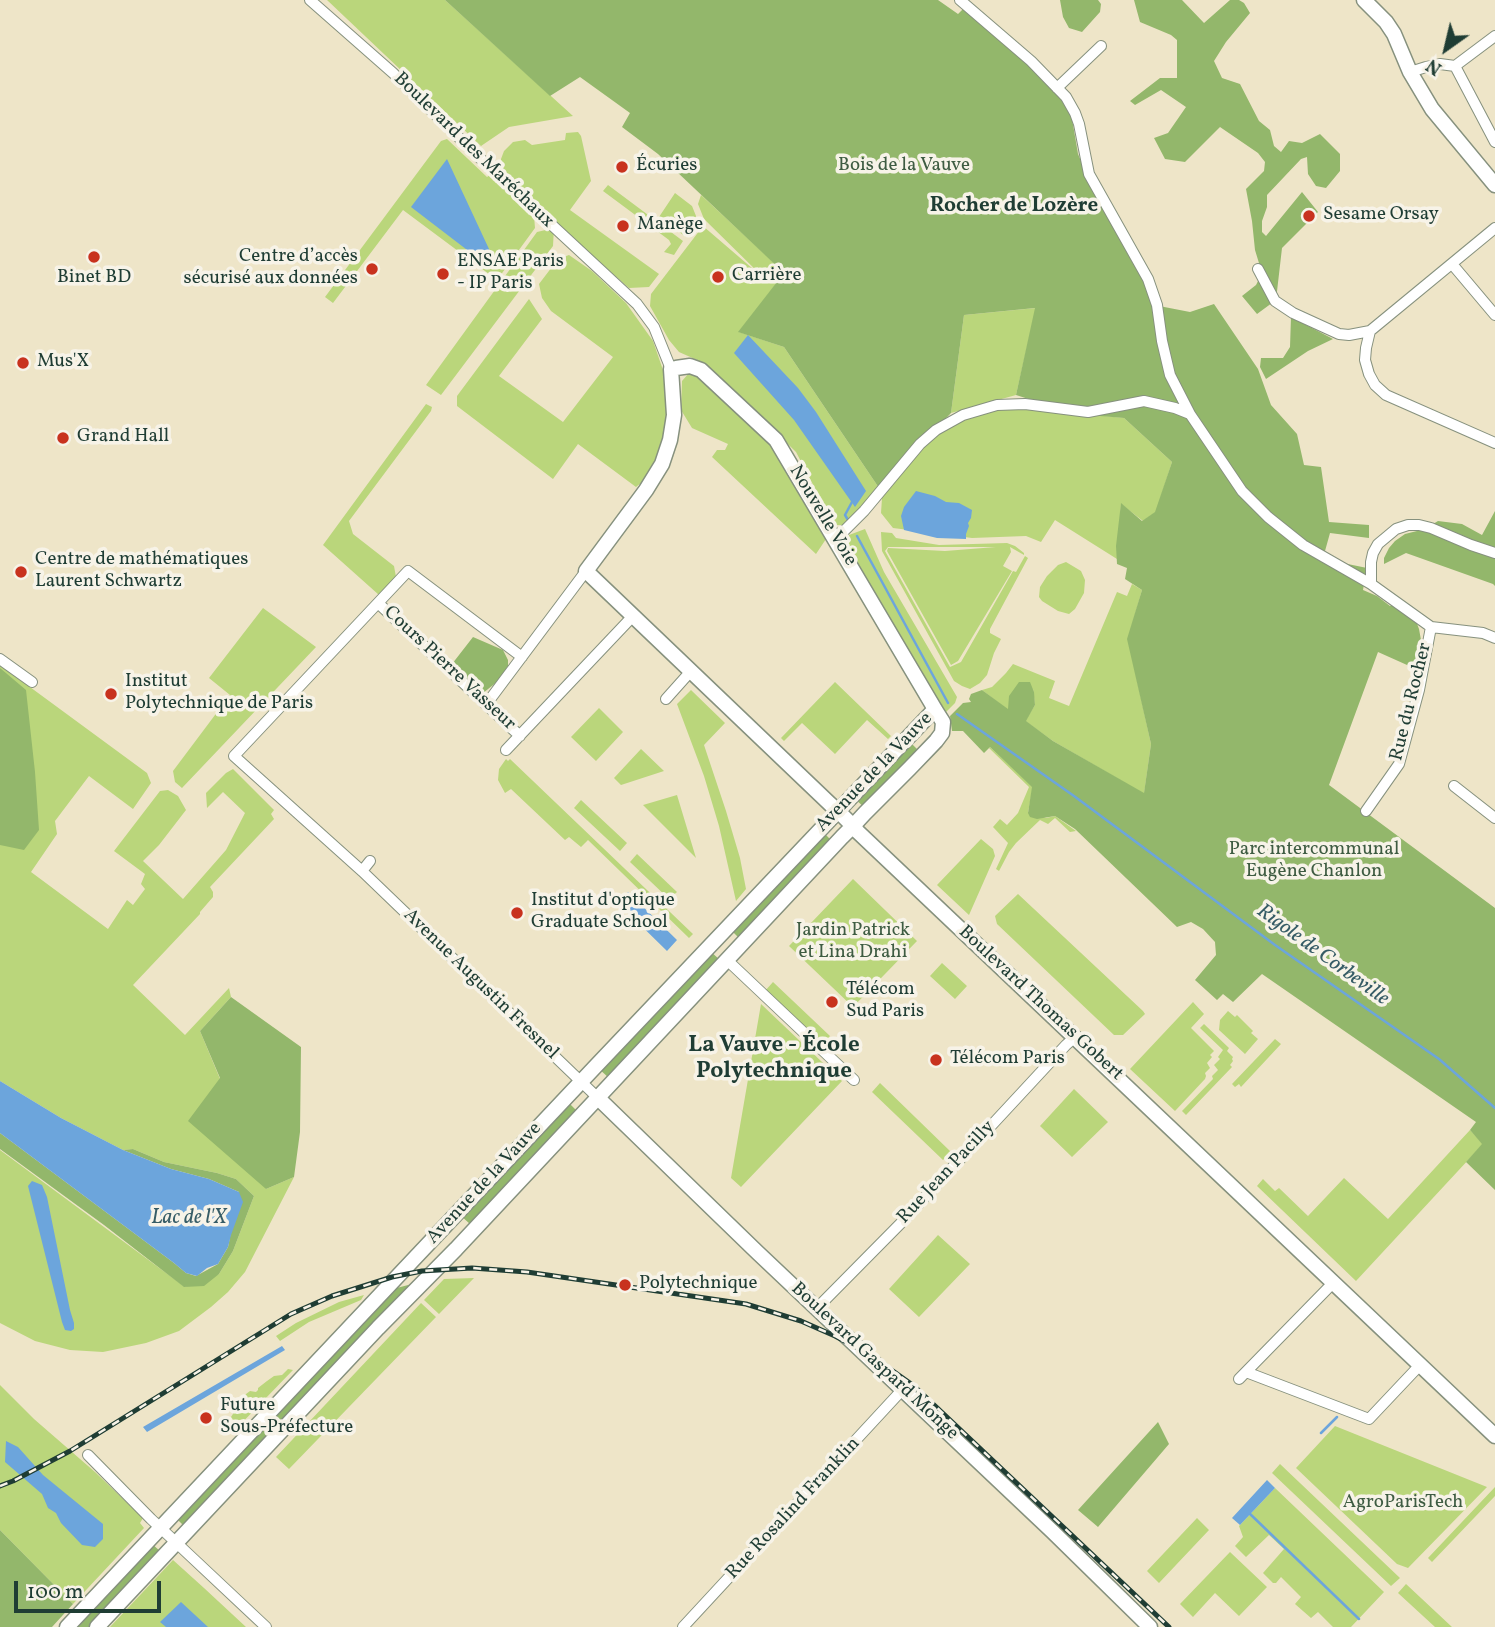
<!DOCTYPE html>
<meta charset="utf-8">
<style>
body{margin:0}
#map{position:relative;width:1495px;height:1627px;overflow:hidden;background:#eee5c8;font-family:Vollkorn,serif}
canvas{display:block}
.north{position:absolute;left:1411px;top:14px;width:70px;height:70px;-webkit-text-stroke:5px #f7f3e8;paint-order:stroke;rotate:214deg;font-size:19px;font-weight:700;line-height:28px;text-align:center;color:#1f3d34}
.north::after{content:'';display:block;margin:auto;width:24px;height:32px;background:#1f3d34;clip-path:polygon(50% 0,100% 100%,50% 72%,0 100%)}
.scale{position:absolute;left:14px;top:1581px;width:147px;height:32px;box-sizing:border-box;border:4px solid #1f3d34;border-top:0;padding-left:9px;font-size:21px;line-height:24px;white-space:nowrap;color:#1f3d34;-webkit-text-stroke:5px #f7f3e8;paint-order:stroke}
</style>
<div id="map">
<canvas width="1495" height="1627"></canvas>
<div class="north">N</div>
<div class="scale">100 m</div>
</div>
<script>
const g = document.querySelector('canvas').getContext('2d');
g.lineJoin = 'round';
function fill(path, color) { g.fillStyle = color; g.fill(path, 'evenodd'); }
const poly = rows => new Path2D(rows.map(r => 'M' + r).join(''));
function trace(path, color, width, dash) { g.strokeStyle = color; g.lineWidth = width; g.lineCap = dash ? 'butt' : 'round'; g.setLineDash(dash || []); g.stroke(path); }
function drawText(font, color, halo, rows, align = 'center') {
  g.font = font + ' Vollkorn,serif'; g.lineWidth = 7; g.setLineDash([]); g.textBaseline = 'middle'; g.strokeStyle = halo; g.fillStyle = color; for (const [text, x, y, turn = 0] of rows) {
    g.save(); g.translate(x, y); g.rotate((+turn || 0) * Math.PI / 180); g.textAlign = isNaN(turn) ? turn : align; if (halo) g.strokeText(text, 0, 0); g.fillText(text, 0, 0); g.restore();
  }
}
const green = poly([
 [327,0,445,0,573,116,509,127,481,146],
 [578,132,581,136,591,181,570,210,659,274,649,287,629,288,565,232,501,171,501,159,504,151,513,142,525,140,532,145,565,140,566,133],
 [447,139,487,177,490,175,534,216,535,228,497,280,403,210,333,303,325,297,441,141],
 [608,185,683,241,674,255,664,252,671,244,669,240,603,191],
 [675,193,692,206,696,216,694,222,686,237,659,217],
 [701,195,785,273,739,332,784,347,879,488,842,525,837,525,832,521,796,452,706,364,679,352,669,340,650,306,651,294,703,226,767,281,704,219,698,204],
 [554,228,553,246,441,395,426,385,537,232],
 [569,255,592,271,626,303,653,341,663,370,667,393,665,433,658,456,646,479,636,487,578,444,553,479,457,406,457,396,529,299,542,319,499,376,563,422,613,357,551,311,542,298,539,284,558,259],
 [1036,308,1016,395,951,413,964,315],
 [689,373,702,377,776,451,826,539,816,554,712,457,717,450,725,450,728,444,692,428,681,410,682,381],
 [426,404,432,407,431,411,349,521,353,534,394,566,396,577,379,595,323,545],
 [1025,408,1124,418,1172,462,1156,512,1143,521,1121,504,1117,559,1055,520,1041,542,1026,536,972,538,893,528,881,513,882,498,917,454,933,437,958,422,998,409],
 [865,529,884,572,957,697,955,703,945,713,846,549,845,541,849,535],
 [881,532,892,533,896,538,939,545,1007,543,1015,546,1024,553,1024,555,1010,547,1011,552,1003,566,1012,571,958,661,951,665,887,551,888,548,945,551,996,547,888,547,885,551,950,667,961,662,1013,571,1016,572,1025,556,1028,558,990,629,990,633,1001,639,994,653,987,675,980,683,970,689,962,686,954,681,882,551],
 [1066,562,1081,571,1085,580,1084,593,1075,609,1069,614,1058,611,1042,601,1039,597,1040,587,1047,576,1058,565],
 [1132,584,1142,590,1128,639,1151,744,1144,794,1053,741,1025,721,1035,705,1033,689,1008,710,982,690,992,687,1006,673,1013,664,1055,681,1049,698,1069,706,1117,592,1127,596],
 [263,608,316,647,182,788,175,782,173,771,230,695,209,678],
 [0,665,147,773,151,783,133,809,89,776,55,821,57,834,31,872,108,929,127,900,133,905,145,889,141,884,145,874,114,851,160,791,168,790,178,796,186,810,159,845,143,861,183,899,226,850,245,813,223,792,207,808,206,793,226,773,233,769,274,810,271,814,274,819,210,887,213,892,213,897,200,912,200,914,133,985,185,1035,229,988,231,997,200,1031,266,1189,294,1177,245,1272,228,1292,211,1307,179,1331,146,1343,103,1352,70,1350,35,1341,0,1323,0,1150,185,1287,219,1274,233,1251,254,1196,236,1179,217,1173,164,1162,133,1149,123,1150,61,1118,0,1081],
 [835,682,891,736,888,739,867,720,835,754,802,723,784,741,781,738],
 [691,690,725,723,704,745,726,811,740,858,746,889,736,901,719,826,704,776,677,704],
 [599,708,623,732,596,761,571,737],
 [990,747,1033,787,1028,812,1046,818,1055,816,1076,831,1070,832,1055,818,1048,824,1040,820,1016,843,1009,852,999,871,996,869,1008,843,993,827,1000,819,1007,825,1018,813,1029,787,989,748],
 [641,749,664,771,621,785,614,778],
 [506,759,508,761,510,759,693,934,689,938,588,840,581,847,569,837,565,840,511,789,505,793,498,780,499,769],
 [677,795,696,858,643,805],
 [581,800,627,843,620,851,574,808],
 [981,839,993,849,995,856,969,915,937,885],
 [637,854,677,892,669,899,630,862],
 [853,879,917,941,853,1007,789,946],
 [1018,894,1143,1011,1145,1014,1123,1035,1114,1035,997,924,995,916],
 [942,963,967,986,955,999,930,976],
 [773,982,830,1036,822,1045,765,991],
 [1193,1002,1204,1014,1191,1028,1214,1051,1210,1055,1212,1057,1207,1063,1210,1068,1205,1073,1206,1076,1205,1079,1175,1111,1130,1069],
 [761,1004,842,1081,741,1187,731,1178],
 [1228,1011,1235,1017,1237,1015,1253,1031,1251,1033,1258,1039,1245,1054,1219,1030,1220,1020],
 [1204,1024,1229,1048,1227,1051,1233,1057,1232,1059,1233,1061,1230,1065,1232,1067,1186,1115,1182,1111,1213,1079,1212,1076,1218,1070,1214,1065,1220,1059,1218,1057,1223,1050,1200,1028],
 [1275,1039,1281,1044,1241,1087,1239,1084,1235,1087,1232,1084],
 [880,1083,951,1152,943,1160,872,1092],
 [1074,1089,1108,1122,1072,1157,1040,1126],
 [1470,1130,1483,1144,1356,1281,1257,1186,1263,1179,1275,1191,1279,1188,1308,1216,1344,1178,1388,1219],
 [938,1235,970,1264,919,1317,889,1289],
 [474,1278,439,1314,424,1300,444,1279],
 [364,1295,361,1300,309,1322,280,1341,276,1336,296,1323,339,1302],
 [421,1303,436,1317,289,1469,276,1457],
 [288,1369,293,1370,235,1430,233,1427,235,1422,231,1417,246,1394,250,1391,256,1392,258,1390,258,1388,267,1381,274,1376,282,1375],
 [0,1385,34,1419,95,1472,143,1518,140,1523,144,1528,73,1604,0,1530],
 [1335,1426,1487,1487,1408,1568,1397,1564,1296,1468],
 [1280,1464,1400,1578,1391,1586,1272,1473],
 [1495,1487,1495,1496,1432,1562,1428,1558],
 [1275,1488,1384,1592,1351,1627,1333,1627,1318,1612,1311,1618,1295,1604,1301,1597,1281,1577,1276,1583,1273,1583,1263,1573,1284,1549,1269,1535,1246,1557,1235,1546,1243,1537,1239,1526],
 [1197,1518,1209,1530,1159,1583,1147,1571],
 [1230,1552,1267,1587,1239,1616,1215,1593,1193,1617,1180,1604],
 [173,1560,204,1588,246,1627,110,1627],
 [1406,1584,1452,1627,1435,1627,1398,1593]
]);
const forest = poly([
 [445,0,938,0,958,14,965,7,1050,85,1071,113,1078,154,1087,175,1145,281,1154,305,1190,312,1214,304,1258,369,1271,405,1297,434,1304,465,1321,467,1329,522,1369,525,1369,538,1330,533,1325,551,1338,562,1367,568,1363,590,1377,596,1390,606,1393,604,1416,621,1419,629,1421,640,1416,669,1378,652,1329,785,1495,908,1495,1190,1466,1162,1482,1144,1470,1130,1476,1122,1262,974,1233,1002,1223,994,1217,1000,1195,980,1216,955,1215,942,1203,929,1191,922,1177,927,1075,829,1055,816,1037,819,1030,817,1028,813,1032,787,990,747,984,753,963,731,952,731,950,716,963,703,971,702,969,699,971,694,982,690,1008,709,1009,696,1019,682,1030,682,1034,692,1035,705,1026,721,1053,741,1144,793,1151,744,1127,639,1142,590,1125,579,1127,568,1117,564,1116,546,1121,503,1142,521,1155,512,1172,462,1124,418,1076,414,1016,395,1035,308,964,315,951,413,879,488,784,347,738,332,784,273,658,154,622,127,630,113,580,77,550,96],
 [1060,0,1098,0,1101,4,1100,12,1082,32,1069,28,1063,17],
 [1134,0,1182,0,1204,23,1230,0,1239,0,1244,3,1250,13,1226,42,1214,61,1222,78,1240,84,1259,121,1270,130,1274,146,1281,152,1289,141,1302,143,1320,134,1340,154,1340,171,1326,188,1316,186,1308,174,1307,157,1301,159,1267,195,1267,207,1262,221,1262,232,1266,236,1302,192,1318,212,1282,248,1276,300,1257,314,1242,296,1256,285,1262,273,1255,250,1252,221,1246,189,1264,171,1265,162,1258,153,1220,127,1185,162,1165,159,1154,138,1168,133,1186,107,1161,90,1135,105,1130,101,1160,78,1177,78,1177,40,1171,35,1140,22],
 [1291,317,1333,339,1308,351,1266,379,1260,367,1261,358,1283,358,1290,347],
 [1495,511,1495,586,1493,584,1406,553,1384,564,1384,558,1389,548,1395,541,1405,534,1425,529,1438,521,1462,524,1482,535],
 [473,637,503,650,508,660,508,666,497,682,483,693,452,664],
 [0,668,26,690,35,772,39,830,24,850,0,845],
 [909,741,919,751,865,808,855,799],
 [823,832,832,841,740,939,731,930],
 [710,951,720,960,609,1078,598,1068],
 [231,997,301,1047,300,1132,294,1177,266,1189,188,1121,220,1078,200,1031],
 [567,1101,577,1111,470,1224,460,1215],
 [0,1133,174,1263,186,1273,196,1276,218,1264,228,1247,239,1192,209,1179,171,1169,123,1150,133,1149,164,1162,217,1173,236,1179,254,1196,233,1251,219,1274,204,1286,184,1287,104,1225,0,1149],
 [412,1284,185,1527,175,1517,389,1290],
 [1158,1422,1169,1444,1098,1527,1078,1510],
 [0,1530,73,1604,52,1627,0,1627],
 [151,1543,161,1552,90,1627,71,1627]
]);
const water = poly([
 [447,159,496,264,492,269,411,207],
 [748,335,798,388,816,412,866,491,855,507,794,420,734,353],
 [916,491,935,496,946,502,959,503,972,510,971,518,968,523,969,526,966,534,966,539,937,538,904,530,901,516,904,507],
 [628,892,677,940,667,951,618,903],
 [0,1081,61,1118,123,1150,171,1169,209,1179,239,1192,243,1202,231,1235,228,1247,218,1264,207,1268,197,1276,186,1273,174,1263,0,1133],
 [32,1181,42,1185,47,1197,70,1310,74,1323,74,1329,71,1331,65,1330,62,1322,28,1186],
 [282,1346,285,1350,147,1432,143,1427],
 [6,1441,18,1447,43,1475,103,1524,103,1539,95,1547,82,1545,61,1523,56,1513,48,1508,42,1494,5,1462],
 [1267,1480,1275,1488,1240,1525,1232,1518],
 [181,1602,208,1627,166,1627,160,1622]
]);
const stream = poly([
 [848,520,845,515,852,502],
 [857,536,948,703],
 [957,714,1074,796,1275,945,1439,1059,1495,1108],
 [1321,1433,1337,1417],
 [1248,1512,1359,1619]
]);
const street = poly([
 [310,0,393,73,485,163,637,304,654,327,671,369],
 [960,0,1031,61,1066,97,1075,113,1079,124,1089,174,1148,279,1157,305,1162,341,1170,375,1190,414,1242,491,1268,517,1303,545,1371,584,1431,627],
 [1455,66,1495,36],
 [1410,72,1426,67,1440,64,1455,66,1495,142],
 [1057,88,1101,46],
 [1452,264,1495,315],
 [1258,269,1275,301,1293,313,1339,334,1349,335,1370,331,1495,228],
 [1370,331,1366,348,1365,360,1369,374,1375,385,1386,395,1495,443],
 [836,539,864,511,920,444,936,430,963,415,997,405,1025,404,1088,412,1144,401,1175,408,1190,414],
 [1371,584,1371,562,1373,553,1378,544,1396,529,1408,525,1419,525,1431,528,1471,545,1495,553],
 [378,603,520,736],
 [1431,627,1483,633,1495,638],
 [522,657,408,571,234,756,362,871,598,1098],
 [0,659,32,682],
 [491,698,586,571],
 [666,699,691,671],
 [506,750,633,616],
 [1454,786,1495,818],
 [1366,811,1399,764,1419,690,1431,627],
 [362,871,370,861],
 [727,960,854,1080],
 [817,1308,900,1224,1066,1045,1075,1037],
 [1246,1372,1369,1419,1420,1365],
 [1239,1379,1333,1283],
 [88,1455,151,1519,266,1627],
 [683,1627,903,1389]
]);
const secondary = poly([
 [1364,0,1386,22,1394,34,1410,72,1432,109,1495,185],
 [598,1098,757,1252,1052,1531,1150,1627],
 [67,1627,594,1068,935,709],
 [97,1627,378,1328,456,1249,842,837,853,826,865,813,910,768,936,741,942,733,943,722,936,711,776,440,701,370,690,366,676,368,671,369,674,415,670,440,662,464,646,490,586,571,830,804,838,811,853,826,858,832,1495,1436]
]);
const rail = poly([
 [0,1486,13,1481,70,1451,291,1314,332,1296,392,1277,422,1271,472,1268,527,1272,746,1304,801,1321,835,1336,869,1354,914,1386,1169,1627]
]);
const markers = [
 [622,167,7,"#c8321e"],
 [1309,216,7,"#c8321e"],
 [623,226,7,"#c8321e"],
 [94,257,7,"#c8321e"],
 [372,269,7,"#c8321e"],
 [443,274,7,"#c8321e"],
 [718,277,7,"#c8321e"],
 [23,363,7,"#c8321e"],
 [63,438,7,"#c8321e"],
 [21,572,7,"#c8321e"],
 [111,694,7,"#c8321e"],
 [517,913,7,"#c8321e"],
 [832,1002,7,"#c8321e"],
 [936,1060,7,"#c8321e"],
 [625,1285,7,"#c8321e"],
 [206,1418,7,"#c8321e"]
];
const streetNames = [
 ["Boulevard des Maréchaux",473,151,44],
 ["Nouvelle Voie",822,516,59],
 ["Cours Pierre Vasseur",449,669,43],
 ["Rue du Rocher",1412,702,-76],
 ["Avenue de la Vauve",875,773,-46],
 ["Avenue Augustin Fresnel",480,985,44],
 ["Boulevard Thomas Gobert",1040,1004,43],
 ["Rue Jean Pacilly",947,1173,-47],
 ["Avenue de la Vauve",485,1184,-47],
 ["Boulevard Gaspard Monge",874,1362,43],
 ["Rue Rosalind Franklin",794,1509,-47]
];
const poiNames = [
 ["Écuries",636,167],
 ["Sesame Orsay",1323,216],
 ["Manège",637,226],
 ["Centre d’accès",358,258,"right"],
 ["sécurisé aux données",358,280,"right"],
 ["ENSAE Paris",457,263],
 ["- IP Paris",457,285],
 ["Carrière",732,277],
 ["Binet BD",94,279,"center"],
 ["Mus'X",37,363],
 ["Grand Hall",77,438],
 ["Centre de mathématiques",35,561],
 ["Laurent Schwartz",35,583],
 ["Institut",125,683],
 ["Polytechnique de Paris",125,705],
 ["Institut d'optique",531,902],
 ["Graduate School",531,924],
 ["Télécom",846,991],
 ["Sud Paris",846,1013],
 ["Télécom Paris",950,1060],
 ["Polytechnique",639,1285],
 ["Future",220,1407],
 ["Sous-Préfecture",220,1429]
];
const parkNames = [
 ["Bois de la Vauve",904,167],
 ["Parc intercommunal",1314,851],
 ["Eugène Chanlon",1314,873],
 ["Jardin Patrick",853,932],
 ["et Lina Drahi",853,954],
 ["AgroParisTech",1403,1504]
];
const neighbourhoodNames = [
 ["Rocher de Lozère",1014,207]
];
const waterNames = [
 ["Rigole de Corbeville",1322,956,36],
 ["Lac de l'X",189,1219]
];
const quarterNames = [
 ["La Vauve - École",774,1047],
 ["Polytechnique",774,1073]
];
fill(green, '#bad67b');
fill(forest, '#93b76b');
fill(water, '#6ca5dc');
trace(stream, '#6ca5dc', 2.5);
trace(street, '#86917e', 12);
trace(secondary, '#86917e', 17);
trace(street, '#fff', 10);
trace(secondary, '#fff', 14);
trace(rail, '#1f3d34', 5);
trace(rail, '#f7f3e8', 2.5, [8]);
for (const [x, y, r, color] of markers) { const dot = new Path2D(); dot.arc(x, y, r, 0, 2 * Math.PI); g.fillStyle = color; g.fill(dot); trace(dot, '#f7f3e8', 2.5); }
drawText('19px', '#1f3d34', '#f7f3e8', streetNames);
drawText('19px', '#1f3d34', '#f7f3e8', poiNames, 'left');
drawText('19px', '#3e5c42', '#f7f3e8', parkNames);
drawText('bold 21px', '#1f3d34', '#f7f3e8', neighbourhoodNames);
drawText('italic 21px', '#365c66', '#f7f3e8', waterNames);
drawText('bold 23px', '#1f3d34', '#f7f3e8', quarterNames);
</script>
